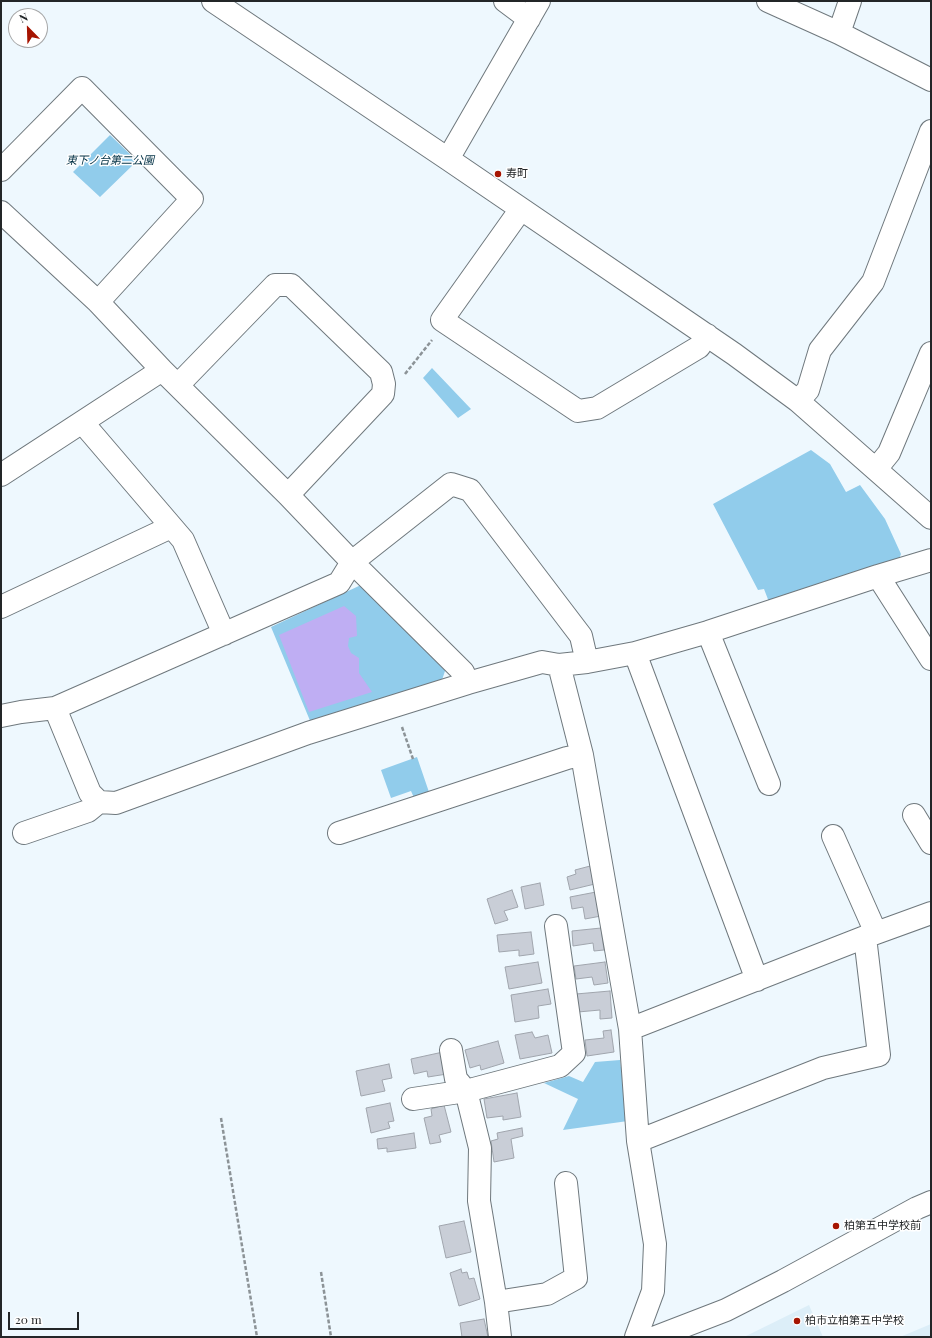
<!DOCTYPE html>
<meta charset="utf-8">
<style>
body{margin:0}
#map{position:relative;width:932px;height:1338px;overflow:hidden;background:#eef8fe;font-family:"Playfair Display",serif}
canvas{display:block}
.frame{position:absolute;inset:0;border:2px solid #232628;pointer-events:none}
.north{position:absolute;left:8px;top:8px;width:40px;height:40px;box-sizing:border-box;background:#fff;border:1px solid #a7a8a9;border-radius:50%;rotate:337deg;font-size:11px;font-weight:700;line-height:16px;text-align:center;color:#232628}
.north::after{content:'';display:block;margin:auto;width:14px;height:18px;background:#a61401;clip-path:polygon(50% 0,100% 100%,50% 72%,0 100%)}
.scale{position:absolute;left:8px;top:1312px;width:71px;height:18px;box-sizing:border-box;border:2px solid #232628;border-top:0;padding-left:5px;font-size:12px;line-height:14px;white-space:nowrap;color:#232628;-webkit-text-stroke:3px #fff;paint-order:stroke}
</style>
<div id="map">
<canvas width="932" height="1338"></canvas>
<div class="frame"></div>
<div class="north">N</div>
<div class="scale">20 m</div>
</div>
<script>
const g = document.querySelector('canvas').getContext('2d');
g.lineJoin = 'round';
function fill(path, color) { g.fillStyle = color; g.fill(path, 'evenodd'); }
const poly = rows => new Path2D(rows.map(r => 'M' + r).join(''));
function trace(path, color, width, dash) { g.strokeStyle = color; g.lineWidth = width; g.lineCap = dash ? 'butt' : 'round'; g.setLineDash(dash || []); g.stroke(path); }
function drawText(font, color, halo, rows, align = 'center') {
  g.font = font + ' "Playfair Display","Noto Sans JP",serif'; g.lineWidth = 3; g.setLineDash([]); g.textBaseline = 'middle'; g.strokeStyle = halo; g.fillStyle = color; for (const [text, x, y, turn = 0] of rows) {
    g.save(); g.translate(x, y); g.rotate((+turn || 0) * Math.PI / 180); g.textAlign = isNaN(turn) ? turn : align; if (halo) g.strokeText(text, 0, 0); g.fillText(text, 0, 0); g.restore();
  }
}
const built = poly([
 [809,1305,823,1337,744,1337],
 [931,1324,931,1337,900,1337]
]);
const green = poly([
 [110,135,137,161,100,197,73,172],
 [432,368,471,409,458,418,423,378],
 [811,450,830,464,846,492,860,485,885,519,901,554,898,562,769,602,764,589,758,590,713,504],
 [361,585,447,665,442,680,311,723,271,627],
 [417,757,430,795,415,800,411,791,391,798,381,770],
 [620,1060,628,1121,563,1130,578,1099,544,1083,569,1076,583,1082,595,1062]
]);
const water = poly([
 [344,606,356,616,357,636,349,638,348,646,351,653,359,658,359,673,372,692,309,712,279,635]
]);
const building = poly([
 [594,865,599,883,570,890,567,877,576,874,575,870,594,865],
 [540,883,544,905,525,909,521,887,540,883],
 [512,890,518,907,504,911,508,920,495,924,487,899,512,890],
 [596,892,601,916,585,919,583,907,572,909,570,897,596,892],
 [601,928,604,950,594,951,593,943,573,946,572,931,601,928],
 [531,932,534,954,519,956,519,950,499,952,497,935,531,932],
 [538,962,542,983,509,989,505,967,538,962],
 [605,962,608,983,594,985,592,977,576,979,574,966,605,962],
 [548,989,551,1004,538,1006,539,1018,515,1022,511,995,548,989],
 [610,991,612,1018,600,1019,600,1010,578,1012,576,994,610,991],
 [611,1030,614,1052,587,1056,585,1040,604,1038,603,1031,611,1030],
 [532,1032,535,1038,548,1035,552,1053,520,1059,515,1035,532,1032],
 [498,1041,504,1063,481,1070,480,1065,470,1068,465,1050,498,1041],
 [443,1052,447,1074,428,1077,427,1071,414,1074,411,1059,443,1052],
 [389,1064,392,1078,382,1080,385,1091,361,1096,356,1071,389,1064],
 [517,1093,521,1117,503,1120,503,1116,487,1118,484,1099,517,1093],
 [390,1103,394,1121,388,1122,390,1128,371,1133,366,1108,390,1103],
 [444,1105,451,1132,439,1135,441,1142,430,1144,424,1118,432,1116,431,1109,444,1105],
 [522,1128,523,1136,511,1139,514,1158,494,1162,491,1141,498,1139,497,1133,522,1128],
 [414,1133,416,1148,387,1152,387,1148,378,1149,377,1139,414,1133],
 [464,1221,471,1252,446,1258,439,1226,464,1221],
 [461,1269,462,1273,467,1272,469,1279,474,1278,480,1299,459,1306,450,1273,461,1269],
 [484,1319,488,1337,462,1337,460,1323,484,1319]
]);
const path = poly([
 [405,374,432,340],
 [402,727,413,759],
 [221,1118,257,1337],
 [321,1272,331,1337]
]);
const minor = poly([
 [213,1,448,159,734,354,798,401,931,518],
 [505,1,529,19],
 [768,1,839,33,931,80],
 [839,33,850,1],
 [448,159,539,1],
 [1,170,82,88,192,199,98,302],
 [521,209,442,320,578,411,597,408,699,347,707,335],
 [1,212,98,302,162,370,288,495,352,562,463,672,468,683],
 [178,385,275,285,291,285,381,372,384,384,383,394,288,495],
 [798,401,808,390,820,350,873,282,931,131],
 [82,422,183,540,224,634],
 [876,469,889,453,931,353],
 [1,475,162,370],
 [878,576,931,659],
 [1,607,171,527],
 [708,632,769,784],
 [635,653,757,980],
 [559,665,582,755,630,1029,865,937,931,913],
 [55,708,339,583,352,562,451,484,470,490,581,636,587,662],
 [1,716,21,712,55,708,90,793,99,802],
 [914,815,931,843],
 [24,833,88,811,99,802,116,803,308,733,468,683,542,662,559,665,587,662,635,653,708,632,878,576,931,560],
 [339,833,567,758,582,755],
 [833,836,876,933],
 [630,1029,638,1141,655,1244,653,1291,636,1337],
 [451,1050,456,1079,466,1091,560,1066,574,1053,556,926],
 [413,1099,466,1091,480,1148,479,1201,496,1302,500,1337],
 [638,1141,823,1068,879,1055,865,937],
 [496,1302,547,1294,576,1278,566,1183],
 [656,1337,726,1310,783,1281,917,1208,931,1202]
]);
const markers = [
 [498,174,4,"#a61401"],
 [836,1226,4,"#a61401"],
 [797,1321,4,"#a61401"]
];
const parkNames = [
 ["東下ノ台第二公園",110,161]
];
const poiNames = [
 ["寿町",506,174],
 ["柏第五中学校前",844,1226],
 ["柏市立柏第五中学校",805,1321]
];
fill(built, '#dceef8');
fill(green, '#91cceb');
fill(water, '#bfaef3');
fill(building, '#c9ced7');
trace(building, '#a0a5ad', 1);
trace(minor, '#6f787d', 24);
trace(path, '#8c9397', 2.5, [4, 2]);
trace(minor, '#fff', 22);
for (const [x, y, r, color] of markers) { const dot = new Path2D(); dot.arc(x, y, r, 0, 2 * Math.PI); g.fillStyle = color; g.fill(dot); trace(dot, '#fff', 1.5); }
drawText('italic 11px', '#003044', '#fff', parkNames);
drawText('11px', '#232628', '#fff', poiNames, 'left');
</script>
